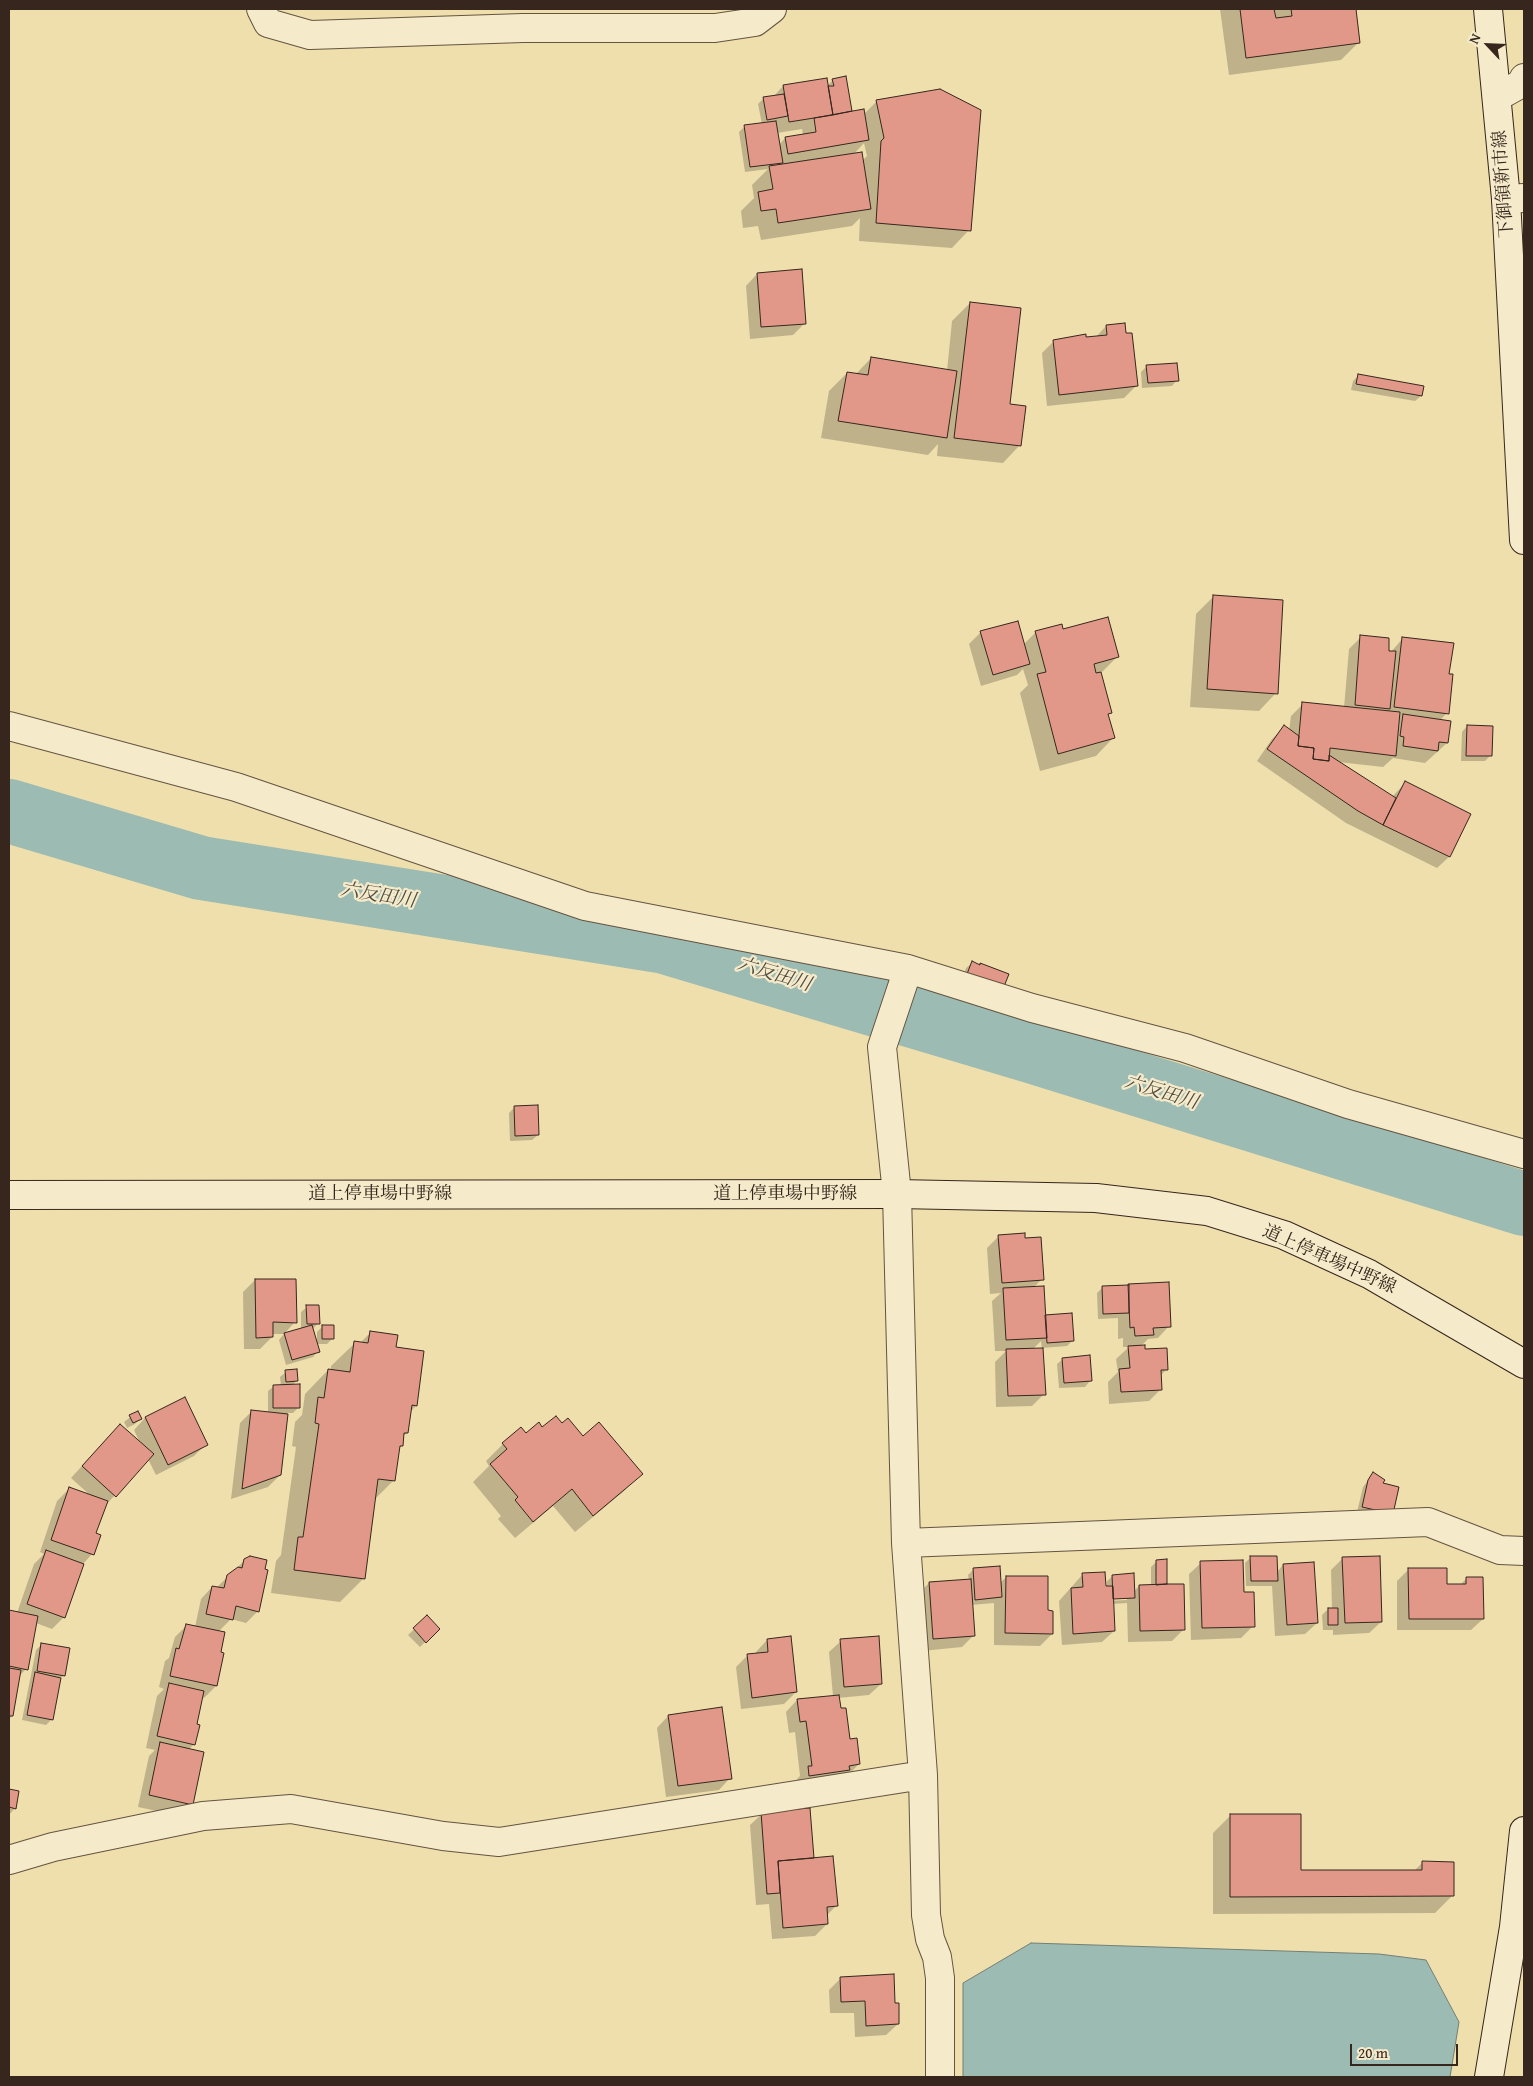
<!DOCTYPE html>
<meta charset="utf-8">
<style>
body{margin:0}
#map{position:relative;width:1533px;height:2086px;overflow:hidden;background:#efdfad;font-family:"Gentium Book Plus",serif}
canvas{display:block}
.frame{position:absolute;inset:0;border:10px solid #36261d;pointer-events:none}
.north{position:absolute;left:1463px;top:20px;width:50px;height:50px;-webkit-text-stroke:4px #f5eaca;paint-order:stroke;rotate:295deg;font-size:14px;font-weight:700;line-height:20px;text-align:center;color:#36261d}
.north::after{content:'';display:block;margin:auto;width:18px;height:22px;background:#36261d;clip-path:polygon(50% 0,100% 100%,50% 72%,0 100%)}
.scale{position:absolute;left:1350px;top:2044px;width:108px;height:22px;box-sizing:border-box;border:2px solid #36261d;border-top:0;padding-left:6px;font-size:15px;line-height:18px;white-space:nowrap;color:#36261d;-webkit-text-stroke:4px #f5eaca;paint-order:stroke}
</style>
<div id="map">
<canvas width="1533" height="2086"></canvas>
<div class="frame"></div>
<div class="north">N</div>
<div class="scale">20 m</div>
</div>
<script>
const g = document.querySelector('canvas').getContext('2d');
g.lineJoin = 'round';
function fill(path, color) { g.fillStyle = color; g.fill(path, 'evenodd'); }
const poly = rows => new Path2D(rows.map(r => 'M' + r).join(''));
function trace(path, color, width, dash) { g.strokeStyle = color; g.lineWidth = width; g.lineCap = dash ? 'butt' : 'round'; g.setLineDash(dash || []); g.stroke(path); }
function drawText(font, color, halo, rows, align = 'center') {
  g.font = font + ' "Gentium Book Plus","Noto Serif JP",serif'; g.lineWidth = 4.5; g.setLineDash([]); g.textBaseline = 'middle'; g.strokeStyle = halo; g.fillStyle = color; for (const [text, x, y, turn = 0] of rows) {
    g.save(); g.translate(x, y); g.rotate((+turn || 0) * Math.PI / 180); g.textAlign = isNaN(turn) ? turn : align; if (halo) g.strokeText(text, 0, 0); g.fillText(text, 0, 0); g.restore();
  }
}
const water = poly([
 [1031,1943,1379,1954,1426,1960,1459,2022,1450,2077,963,2077,963,1983,1031,1943]
]);
const shadow = poly([
 [1220,9,1355,9,1358,43,1341,60,1229,75],
 [833,80,851,111,849,113,863,115,877,101,969,230,952,248,859,241,860,218,852,226,761,240,758,226,743,228,741,211,754,198,752,185,768,169,745,172,739,132,745,126,762,124,758,104,764,98,773,97,783,86,827,86],
 [802,129,803,135,785,138,779,145,777,133],
 [864,143,867,156,862,161,853,155],
 [757,274,805,323,793,335,750,339,746,286],
 [970,303,1008,405,1020,445,1003,463,937,456,938,444,928,455,821,438,829,391,847,373,855,375,871,358,947,371,952,321],
 [1106,326,1136,386,1124,398,1047,406,1042,353,1054,341,1069,337,1096,337],
 [1147,366,1177,380,1172,386,1142,388,1141,372],
 [1358,376,1421,396,1415,401,1351,390,1353,381],
 [1213,597,1276,693,1259,711,1190,707,1196,614],
 [1062,630,1117,657,1100,674,1110,712,1108,715,1113,738,1096,756,1040,771,1020,693,1028,685,1023,669,1017,675,981,686,969,644,981,632,1023,645,1036,632],
 [1361,637,1391,652,1403,638,1448,675,1447,713,1440,720,1447,743,1425,763,1393,758,1383,767,1338,762,1392,797,1405,783,1470,814,1449,857,1437,868,1346,823,1257,761,1272,739,1284,727,1289,731,1291,716,1303,704,1344,708,1349,649],
 [1467,726,1490,756,1485,761,1461,761,1462,732],
 [972,963,979,966,980,964,1008,975,962,980,966,968],
 [515,1107,538,1135,532,1140,510,1141,509,1113],
 [999,1236,1024,1239,1042,1279,1033,1288,1044,1318,1072,1341,1067,1346,1042,1348,1044,1394,1032,1406,996,1407,995,1362,1006,1351,995,1351,992,1301,1001,1293,990,1294,987,1248],
 [1041,1341,1042,1349,1033,1349],
 [255,1280,295,1322,284,1334,272,1334,272,1337,260,1349,244,1349,243,1292],
 [1103,1287,1169,1326,1158,1338,1148,1339,1140,1347,1167,1369,1160,1376,1161,1389,1149,1401,1109,1404,1108,1382,1118,1372,1116,1359,1129,1347,1123,1347,1123,1338,1118,1339,1118,1318,1098,1319,1097,1293],
 [307,1307,318,1323,313,1329,318,1351,313,1357,286,1365,279,1340,284,1334,301,1330,301,1312],
 [323,1326,333,1338,327,1344,317,1344,317,1332],
 [370,1333,395,1348,423,1352,416,1406,410,1412,407,1433,402,1437,401,1446,398,1449,394,1480,374,1500,364,1578,340,1602,271,1593,276,1561,281,1555,296,1447,292,1446,295,1422,302,1415,305,1394,328,1370,331,1371,331,1366,355,1343,360,1343],
 [1063,1359,1090,1381,1085,1387,1059,1388,1057,1364],
 [286,1372,297,1380,292,1386,299,1407,293,1413,287,1413,280,1475,268,1487,231,1499,240,1423,252,1411,268,1413,268,1391,274,1386,281,1386,280,1377],
 [184,1399,206,1444,194,1456,156,1475,148,1459,104,1507,95,1534,92,1554,83,1564,64,1617,52,1629,36,1623,26,1669,19,1676,12,1716,9,1719,9,1611,17,1613,34,1564,44,1554,40,1552,57,1501,69,1489,91,1496,71,1478,108,1437,140,1443,134,1430,145,1418],
 [137,1412,140,1419,135,1424,127,1428,124,1422],
 [562,1425,641,1474,623,1492,575,1532,553,1506,515,1538,498,1519,501,1516,473,1482,489,1466,486,1461,503,1444,542,1429],
 [1373,1474,1381,1484,1392,1513,1357,1512,1363,1487],
 [1251,1557,1277,1572,1283,1565,1317,1623,1305,1634,1275,1636,1272,1586,1246,1586,1245,1563],
 [1343,1558,1381,1622,1369,1633,1333,1635,1333,1630,1323,1630,1322,1615,1328,1609,1332,1609,1331,1570],
 [245,1560,258,1611,246,1623,231,1619,218,1632,219,1654,223,1654,216,1686,204,1698,201,1697,195,1725,194,1744,188,1750,192,1804,180,1816,138,1807,149,1756,155,1750,146,1748,157,1696,164,1689,159,1687,165,1661,169,1658,175,1637,187,1625,195,1627,201,1599,212,1587,216,1588],
 [1157,1561,1184,1629,1172,1641,1128,1642,1127,1603,1112,1604,1114,1631,1102,1642,1062,1645,1059,1601,1083,1574,1105,1588,1107,1588,1107,1581,1113,1576,1133,1592,1139,1586,1151,1586,1151,1567],
 [1127,1597,1127,1600,1107,1601,1107,1598],
 [1201,1563,1243,1593,1253,1626,1241,1638,1191,1640,1189,1574],
 [974,1569,1000,1583,1006,1577,1046,1612,1052,1634,1040,1646,994,1645,994,1603,971,1605,974,1635,962,1647,922,1651,917,1595,929,1583,969,1580,968,1575],
 [1409,1569,1445,1585,1460,1585,1467,1578,1483,1619,1471,1630,1397,1630,1397,1581],
 [427,1617,438,1629,420,1647,408,1635],
 [767,1640,796,1692,784,1704,741,1709,736,1667,748,1655,756,1654,756,1652],
 [841,1641,881,1684,869,1695,838,1698,849,1740,859,1764,847,1776,798,1787,797,1779,800,1776,795,1732,789,1733,786,1712,797,1700,833,1696,829,1652],
 [42,1644,64,1675,59,1680,52,1719,46,1725,22,1720,36,1650],
 [668,1716,730,1778,719,1790,666,1797,657,1728],
 [9,1790,18,1792,15,1808,9,1815],
 [762,1814,813,1859,836,1906,826,1916,827,1924,815,1936,772,1939,769,1904,756,1905,750,1825],
 [1231,1815,1300,1871,1414,1871,1422,1863,1452,1896,1435,1913,1213,1914,1213,1833],
 [841,1978,894,2005,898,2024,886,2035,855,2037,854,2013,830,2013,829,1990]
]);
const river = poly([
 [9,811,201,868,665,942,1031,1051,1524,1204]
]);
const building = poly([
 [1240,9,1274,9,1276,18,1292,16,1291,9,1356,9,1360,43,1246,58,1240,9],
 [846,76,852,111,833,115,828,86,834,86,832,79,846,76],
 [827,78,833,115,789,122,783,85,827,78],
 [940,89,981,110,971,231,876,223,881,141,884,138,876,100,940,89],
 [784,94,788,116,767,120,763,97,784,94],
 [864,109,869,140,788,154,785,137,816,132,814,118,864,109],
 [776,121,783,163,750,167,744,125,776,121],
 [862,152,871,209,778,223,776,209,761,211,758,192,773,189,769,166,862,152],
 [802,269,806,324,761,327,757,273,802,269],
 [970,302,1021,308,1010,404,1026,406,1021,446,954,438,970,302],
 [1125,323,1126,333,1132,333,1138,386,1059,395,1053,340,1086,334,1086,337,1107,335,1106,325,1125,323],
 [871,357,957,371,947,438,838,421,847,372,868,375,871,357],
 [1177,363,1179,381,1148,383,1146,365,1177,363],
 [1358,374,1424,386,1422,396,1356,384,1358,374],
 [1213,595,1283,600,1278,694,1207,689,1213,595],
 [1108,617,1119,657,1094,664,1096,673,1101,672,1112,713,1108,714,1115,738,1058,754,1037,674,1046,672,1035,631,1062,624,1063,629,1108,617],
 [1018,621,1030,664,993,675,980,631,1018,621],
 [1360,635,1389,638,1389,651,1396,651,1390,709,1355,705,1360,635],
 [1402,637,1454,643,1449,674,1453,674,1449,714,1394,707,1402,637],
 [1302,702,1400,712,1396,756,1330,748,1329,761,1313,759,1314,748,1298,746,1302,702],
 [1403,714,1451,721,1448,743,1439,742,1438,751,1403,746,1404,737,1400,736,1403,714],
 [1284,725,1299,736,1298,746,1314,748,1313,759,1329,761,1329,755,1396,798,1383,825,1358,811,1267,749,1284,725],
 [1467,725,1493,726,1492,756,1466,756,1467,725],
 [1405,781,1471,814,1450,857,1383,825,1405,781],
 [972,961,980,965,980,963,1009,974,1003,989,967,974,972,961],
 [538,1105,539,1135,515,1136,514,1106,538,1105],
 [1025,1233,1025,1238,1041,1237,1044,1280,1002,1283,998,1235,1025,1233],
 [255,1279,296,1279,297,1323,273,1322,273,1337,256,1338,255,1279],
 [1169,1282,1171,1327,1153,1328,1154,1335,1135,1336,1134,1327,1130,1328,1128,1284,1169,1282],
 [1129,1285,1129,1313,1103,1314,1102,1286,1129,1285],
 [1044,1286,1047,1338,1006,1340,1003,1288,1044,1286],
 [306,1305,319,1305,320,1324,307,1324,306,1305],
 [1072,1313,1074,1341,1047,1343,1045,1315,1072,1313],
 [312,1325,320,1352,292,1360,284,1333,312,1325],
 [322,1325,334,1325,334,1339,322,1339,322,1325],
 [370,1331,398,1335,396,1347,424,1351,417,1406,412,1405,408,1433,404,1433,403,1446,400,1446,395,1481,378,1479,365,1579,294,1570,298,1537,303,1537,319,1424,315,1423,318,1397,324,1398,328,1369,350,1372,354,1341,368,1343,370,1331],
 [1145,1345,1145,1349,1167,1348,1168,1370,1161,1370,1162,1390,1121,1392,1119,1369,1130,1368,1128,1346,1145,1345],
 [1043,1348,1046,1395,1008,1396,1006,1349,1043,1348],
 [1090,1355,1092,1381,1064,1383,1062,1358,1090,1355],
 [297,1369,298,1381,286,1382,285,1370,297,1369],
 [300,1384,300,1408,273,1408,273,1385,300,1384],
 [185,1397,208,1445,168,1465,145,1417,185,1397],
 [251,1410,288,1414,281,1475,242,1489,251,1410],
 [138,1411,142,1419,133,1423,129,1415,138,1411],
 [556,1416,562,1423,568,1418,583,1436,599,1422,643,1474,593,1516,572,1489,533,1522,515,1500,518,1497,490,1464,507,1449,502,1443,521,1427,526,1433,539,1422,542,1427,556,1416],
 [120,1424,154,1454,116,1497,82,1466,120,1424],
 [1373,1472,1385,1480,1383,1483,1399,1487,1393,1514,1362,1507,1368,1480,1373,1472],
 [69,1487,108,1501,96,1533,101,1535,94,1555,51,1540,69,1487],
 [46,1550,84,1564,65,1618,27,1604,46,1550],
 [250,1556,267,1560,265,1569,268,1570,259,1612,236,1606,233,1620,206,1614,212,1586,224,1588,227,1575,238,1567,242,1568,244,1559,250,1556],
 [1250,1556,1277,1556,1278,1581,1251,1581,1250,1556],
 [1380,1556,1382,1622,1345,1623,1342,1557,1380,1556],
 [1167,1559,1167,1584,1156,1585,1156,1560,1167,1559],
 [1243,1560,1244,1592,1254,1592,1255,1627,1202,1628,1200,1561,1243,1560],
 [1314,1562,1318,1623,1287,1625,1283,1564,1314,1562],
 [1000,1566,1002,1597,975,1600,973,1568,1000,1566],
 [1408,1568,1447,1568,1447,1584,1466,1584,1466,1577,1483,1577,1484,1619,1409,1619,1408,1568],
 [1105,1572,1106,1586,1113,1586,1115,1631,1073,1634,1071,1588,1083,1587,1082,1573,1105,1572],
 [1134,1573,1135,1598,1113,1599,1112,1575,1134,1573],
 [1006,1576,1048,1576,1048,1610,1053,1611,1053,1634,1005,1633,1006,1576],
 [971,1579,975,1636,933,1639,929,1582,971,1579],
 [1167,1584,1184,1584,1185,1630,1140,1631,1139,1585,1167,1584],
 [1328,1608,1338,1608,1338,1625,1328,1625,1328,1608],
 [9,1610,38,1616,28,1670,9,1666,9,1610],
 [427,1615,440,1629,426,1643,413,1628,427,1615],
 [186,1624,225,1632,221,1652,224,1653,217,1686,170,1676,176,1648,179,1649,186,1624],
 [791,1636,797,1692,752,1698,747,1654,768,1652,767,1639,791,1636],
 [879,1636,882,1684,844,1687,840,1639,879,1636],
 [41,1643,70,1648,65,1676,37,1671,41,1643],
 [9,1668,21,1670,13,1716,9,1716,9,1668],
 [35,1672,61,1678,53,1720,27,1715,35,1672],
 [169,1683,204,1691,197,1724,200,1725,195,1745,157,1736,169,1683],
 [839,1695,841,1708,846,1708,850,1739,857,1738,860,1764,849,1766,850,1770,809,1776,808,1766,812,1766,806,1721,800,1722,797,1699,839,1695],
 [722,1707,732,1779,678,1786,668,1715,722,1707],
 [160,1742,204,1752,193,1805,149,1795,160,1742],
 [9,1789,19,1791,16,1809,9,1807,9,1789],
 [810,1808,814,1858,778,1861,780,1893,767,1894,761,1812,810,1808],
 [1230,1814,1301,1814,1301,1870,1422,1870,1422,1861,1454,1862,1454,1896,1230,1897,1230,1814],
 [833,1856,838,1906,827,1907,828,1924,783,1928,778,1861,833,1856],
 [894,1974,895,2003,899,2003,899,2024,866,2026,865,2001,841,2002,840,1977,894,1974]
]);
const minor = poly([
 [261,9,268,23,310,35,523,28,715,28,755,22,772,9],
 [1497,97,1524,82,1524,78],
 [1506,199,1524,198],
 [9,726,236,787,585,906,908,969,1032,1008,1185,1048,1348,1104,1524,1154],
 [908,969,882,1047,897,1194,906,1543,923,1775,926,1915,930,1939,937,1957,940,1978,940,2077],
 [906,1543,1428,1522,1500,1550,1524,1551],
 [9,1860,53,1847,203,1816,291,1809,443,1836,499,1842,923,1775]
]);
const secondary = poly([
 [1488,9,1506,199,1524,540],
 [9,1195,897,1194,1096,1198,1207,1211,1284,1235,1369,1274,1524,1364],
 [1489,2077,1514,1927,1524,1831]
]);
const streetNames = [
 ["下御領新市線",1504,184,-94],
 ["道上停車場中野線",380,1194],
 ["道上停車場中野線",785,1194],
 ["道上停車場中野線",1329,1260,24]
];
const waterNames = [
 ["六反田川",378,896,9],
 ["六反田川",774,975,17],
 ["六反田川",1161,1093,17]
];
fill(water, '#9cbbb2');
trace(water, '#737f76', 1);
fill(shadow, '#0003');
trace(river, '#9cbbb2', 64);
fill(building, '#e19888');
trace(building, '#36261d', 1);
trace(minor, '#645441', 30);
trace(secondary, '#36261d', 30);
trace(minor, '#f5eaca', 28);
trace(secondary, '#f5eaca', 28);
drawText('18px', '#36261d', '#f5eaca', streetNames);
drawText('italic 19px', '#504b42', '#f5eaca', waterNames);
</script>
